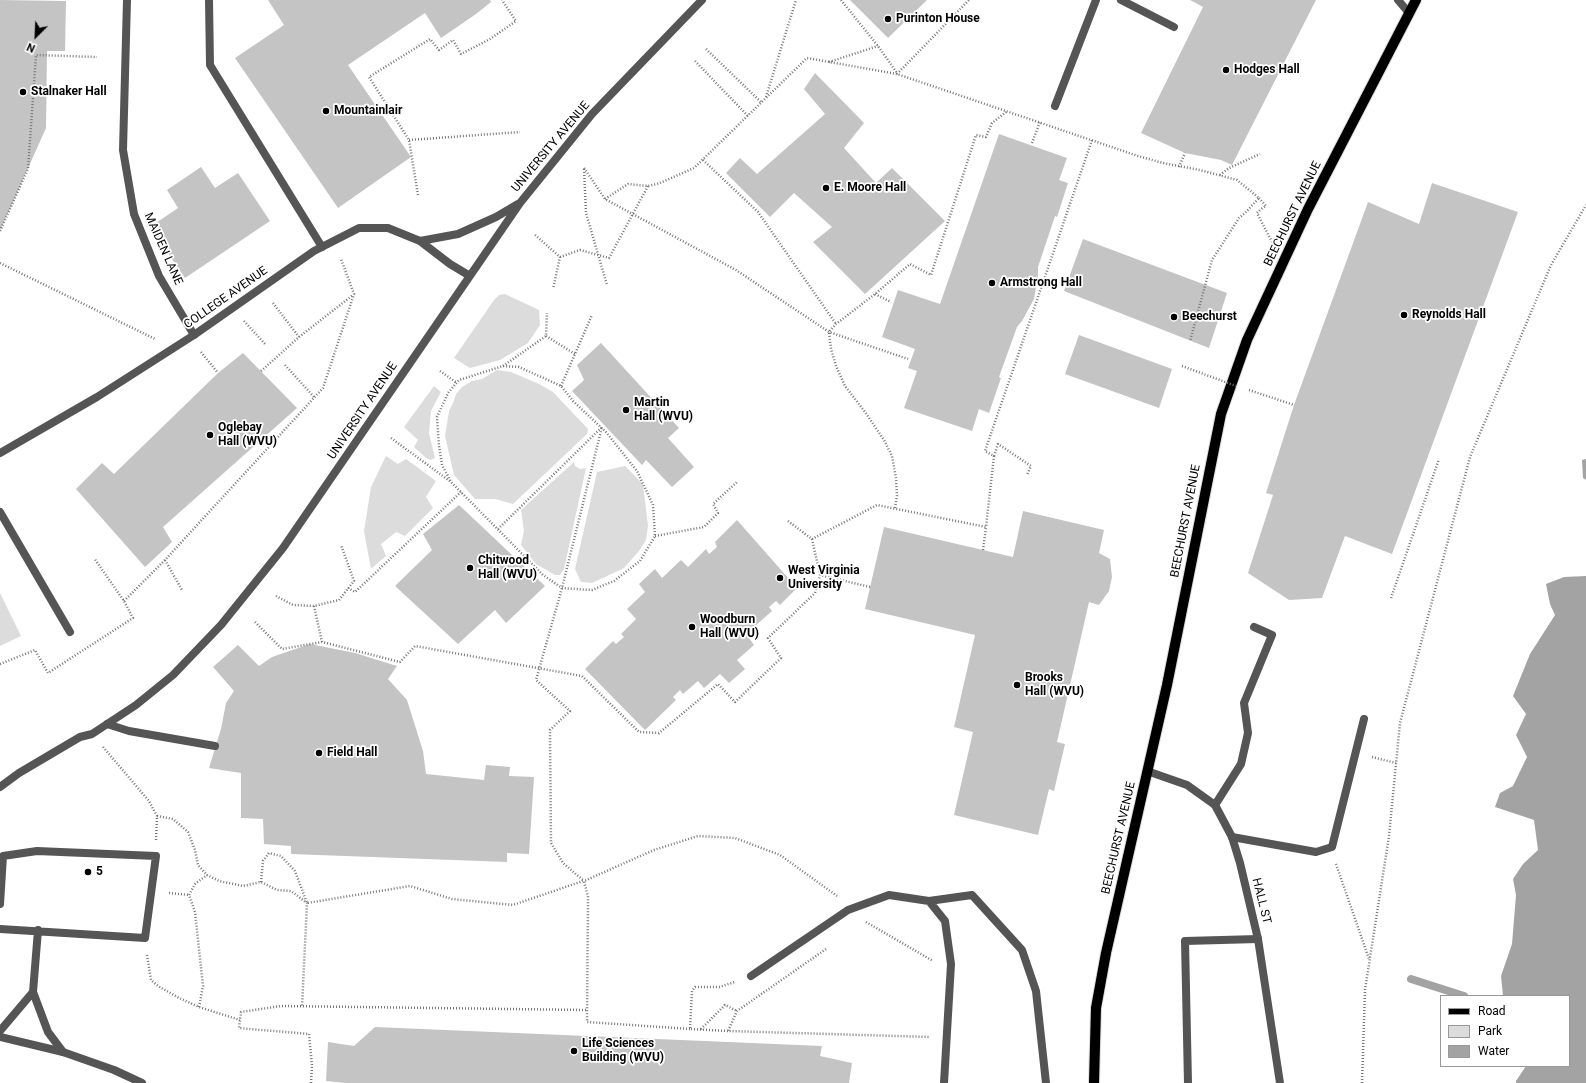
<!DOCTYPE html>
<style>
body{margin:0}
#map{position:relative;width:1586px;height:1083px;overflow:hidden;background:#fff;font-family:Roboto,sans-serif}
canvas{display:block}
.legend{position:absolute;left:1440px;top:995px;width:130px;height:72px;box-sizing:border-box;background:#fff;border:1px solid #999;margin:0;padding:5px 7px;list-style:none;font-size:12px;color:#000}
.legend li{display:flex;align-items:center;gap:8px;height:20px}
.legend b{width:20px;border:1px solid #999}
.north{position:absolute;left:16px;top:16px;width:40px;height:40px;-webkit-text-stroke:3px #fff;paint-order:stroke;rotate:204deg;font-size:11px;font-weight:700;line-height:16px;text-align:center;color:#000}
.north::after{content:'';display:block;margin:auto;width:14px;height:18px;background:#000;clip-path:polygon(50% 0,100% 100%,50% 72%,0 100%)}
</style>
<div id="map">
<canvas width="1586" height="1083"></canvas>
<ul class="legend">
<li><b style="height:5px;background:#000"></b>Road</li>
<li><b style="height:11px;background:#dcdcdc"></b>Park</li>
<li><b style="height:11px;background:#a3a3a3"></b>Water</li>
</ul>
<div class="north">N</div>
</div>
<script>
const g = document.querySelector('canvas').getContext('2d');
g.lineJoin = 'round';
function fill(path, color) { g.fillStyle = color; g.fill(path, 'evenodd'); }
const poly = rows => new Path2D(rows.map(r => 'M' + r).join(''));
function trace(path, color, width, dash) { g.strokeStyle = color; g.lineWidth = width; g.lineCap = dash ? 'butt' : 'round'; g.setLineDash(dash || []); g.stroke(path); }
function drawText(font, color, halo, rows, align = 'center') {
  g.font = font + ' Roboto,sans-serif'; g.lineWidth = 3.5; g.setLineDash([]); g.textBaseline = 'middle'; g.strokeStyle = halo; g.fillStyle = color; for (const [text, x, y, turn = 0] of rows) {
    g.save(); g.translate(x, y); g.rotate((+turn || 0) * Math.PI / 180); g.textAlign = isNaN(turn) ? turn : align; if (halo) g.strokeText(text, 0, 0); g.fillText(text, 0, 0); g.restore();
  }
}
const green = poly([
 [505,294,539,310,540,325,528,343,500,360,470,368,454,358,494,300,499,295],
 [497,370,511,372,539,384,553,392,588,429,587,434,513,504,495,499,475,499,454,475,445,436,449,411,453,403,456,394,462,387,472,381,482,379],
 [434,386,441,392,431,411,429,433,435,458,431,460,426,458,414,447,418,440,404,427],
 [386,456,398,464,406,459,436,481,426,497,433,508,405,536,396,532,381,544,386,556,371,569,364,531,371,487],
 [574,462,575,466,580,469,586,468,564,569,560,575,555,575,536,564,521,545,524,531,521,510],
 [625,466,643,484,648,526,646,540,639,551,624,568,592,583,581,582,575,569,597,472],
 [0,593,21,636,0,646]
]);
const water = poly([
 [1586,459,1586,480,1583,478,1582,460],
 [1586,576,1586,1083,1516,1083,1516,1081,1526,1066,1569,1066,1569,996,1503,996,1501,976,1512,944,1516,895,1513,879,1523,864,1538,850,1534,820,1495,807,1500,793,1513,786,1527,757,1516,735,1526,714,1513,696,1530,654,1555,615,1550,604,1546,584,1564,577]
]);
const stream = poly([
 [1411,979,1464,996]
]);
const building = poly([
 [0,0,66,1,65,51,47,51,46,128,0,231],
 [268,0,490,0,491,2,476,14,441,38,425,13,348,65,411,157,338,208,235,58,284,25],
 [850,0,927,0,888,38],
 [1190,0,1316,0,1232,165,1221,160,1185,153,1141,133,1203,7],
 [815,73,864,123,844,148,876,183,892,168,945,221,865,294,813,242,832,227,794,193,770,217,726,173,740,158,757,174,825,114,804,89],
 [999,134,1067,158,1059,180,1068,183,1057,217,1055,216,1038,267,1038,275,1034,299,1022,321,1017,327,999,377,1001,378,989,413,979,409,972,431,904,408,917,371,908,368,915,349,882,337,898,290,940,304],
 [201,167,215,188,238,173,270,221,185,278,150,227,178,208,167,190],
 [1432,183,1518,212,1392,554,1345,536,1322,598,1289,600,1248,573,1273,495,1266,493,1294,405,1368,202,1419,224],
 [1083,239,1227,293,1209,348,1064,291],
 [1079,335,1172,369,1159,408,1065,374],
 [601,343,679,428,668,438,694,467,672,487,646,460,642,465,572,391,584,380,577,365],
 [243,353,297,408,163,527,172,542,145,567,76,489,102,463,114,474,218,373],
 [459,505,545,586,506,623,495,610,458,644,395,586,432,550,423,534],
 [1023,511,1104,530,1099,553,1110,559,1112,577,1109,591,1099,605,1089,602,1057,742,1065,744,1054,791,1049,789,1038,835,954,815,973,732,954,727,975,635,865,609,884,527,1013,557],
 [737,520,797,588,780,605,776,601,769,607,772,611,746,634,754,645,737,660,745,669,729,683,720,674,704,688,698,681,683,694,680,690,673,697,676,700,645,730,585,669,613,641,616,644,624,637,621,634,636,619,627,609,645,592,639,584,655,569,662,578,681,560,688,567,706,549,709,554,717,547,715,542],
 [310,644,355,653,397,666,388,679,407,700,423,751,426,774,484,780,486,765,510,767,509,776,534,777,529,854,507,853,507,862,291,854,291,846,264,844,263,819,241,818,241,773,209,768,221,729,226,703,234,691,213,667,238,645,259,666,272,657],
 [375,1027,822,1046,820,1056,852,1063,849,1083,345,1083,326,1081,328,1042,354,1046]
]);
const path = poly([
 [841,0,878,46,897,73],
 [706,49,762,103],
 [695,61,748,116],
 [829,62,878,46],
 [897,74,969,0],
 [766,97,796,0],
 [409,140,520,132],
 [1032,143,1040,122],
 [703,160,758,212,836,324],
 [1179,167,1185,153],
 [584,168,605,199,736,270,829,332,908,359],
 [584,169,586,213,607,285],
 [1220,175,1229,168,1260,154],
 [418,195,409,140,369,77,430,39,439,50,453,40,461,54,490,39,516,21,502,0],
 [1259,198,1266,206,1261,209,1257,213,1272,242],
 [605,199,628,184,648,186,660,183,694,168,807,58,897,74,1138,156,1163,163,1200,170,1237,180,1259,198,1245,213,1239,218,1212,260,1190,341],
 [0,231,28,169,36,55,97,57],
 [535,235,560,257,553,289],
 [560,257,580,250,609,258,648,186],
 [0,263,155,339],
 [875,294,891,302],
 [273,303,299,337],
 [244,321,266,345],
 [546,336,575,354],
 [201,352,218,373],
 [285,365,314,397],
 [503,366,546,336,547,313],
 [261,371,299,337,353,295],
 [440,371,457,383],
 [561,386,592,315],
 [1249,390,1294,405],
 [391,438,451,482,543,575,562,588,592,590,614,581,640,561,655,536,653,505,637,471,606,432,573,401,561,386,519,367,503,366,459,380,448,393,437,417,439,446,442,465,451,482],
 [994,456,998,444,1031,466,1027,475],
 [895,508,897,496,896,478,892,456,884,440,865,412,845,386,836,366,831,349,829,332,836,324,875,294,910,264,931,275,976,135,986,137,992,123,1006,112],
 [788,521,812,539,877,505,986,527,994,456,985,451,1092,140],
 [498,529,602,427,562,588,536,680,570,711,550,730,551,843,563,863,584,881],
 [655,536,704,527,718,513,713,504,737,482],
 [812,539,820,575],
 [983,550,986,527],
 [165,560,182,590],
 [348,588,355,592,461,492],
 [276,596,293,605,314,606,339,600,354,581,341,545],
 [1391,598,1439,459],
 [124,601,165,560,323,388,354,294,341,259],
 [314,606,322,642],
 [255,622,282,649,322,642,400,662,415,646,582,676,639,732,659,733,718,684,735,702,781,658,768,638,815,593,820,575,870,587],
 [0,664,35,650,48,673,133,618,124,601,94,558],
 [103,747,149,801,157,816,156,840],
 [1372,757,1396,763],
 [157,816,173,819,188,832,195,850,198,865,207,875,219,881,243,886,261,882,277,890,291,891,307,903,302,1007],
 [1336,864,1369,959],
 [261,882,263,861,269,853,281,856,295,871,307,903,410,886,452,899,513,905,583,881],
 [169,893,189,895],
 [866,922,933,961],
 [826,949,737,1011,728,1031,930,1037],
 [147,955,151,980,158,986,179,998,199,1007,240,1020],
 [199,1007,203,986,195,912,189,895,195,884,207,875],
 [690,1029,587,1022,588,897,584,881,654,850,698,836,735,838,780,855,837,896],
 [701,1029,725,1005,737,1011],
 [728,1031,690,1029,692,991,695,987,719,987,735,982],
 [311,1083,312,1066,309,1034,239,1028,241,1012,281,1006,586,1010],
 [1362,1083,1365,990,1389,836,1400,723,1470,457,1551,265,1586,205]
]);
const service = poly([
 [209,0,210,65,322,247],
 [1121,0,1174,27],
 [1055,106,1096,0],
 [0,512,70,632],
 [107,724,129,731,215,746],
 [1215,805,1241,764,1248,733,1244,703,1272,635,1254,627],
 [1232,837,1316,852,1332,847,1364,719],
 [929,901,972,895,1022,950,1036,991,1046,1083],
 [0,904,3,856,37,851,156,856,145,938,0,929],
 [38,930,33,992,48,1032,63,1052],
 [751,976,848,910,889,895,929,901,945,921,951,964,944,1083],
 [0,1031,33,992],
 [1188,1083,1185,941,1258,939]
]);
const minor = poly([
 [127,0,123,150,134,214,159,276,194,335],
 [1398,0,1409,13],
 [1147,771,1187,785,1215,805,1232,837,1240,863,1258,939,1280,1083]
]);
const tertiary = poly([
 [420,241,458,234,496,217,518,204],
 [0,453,97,397,194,335,314,251,359,228,388,228,420,241,450,264,470,276],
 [0,787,19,773,80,737,92,734,136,705,173,675,221,625,283,548,520,203,592,114,702,0],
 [0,1037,63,1052,114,1070,142,1083]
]);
const primary = poly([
 [1094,1083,1096,1008,1106,953,1167,685,1221,414,1247,340,1308,209,1416,0]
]);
const pathBridge = poly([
 [1182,366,1236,386]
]);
const markers = [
 [888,19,4,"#000"],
 [1226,70,4,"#000"],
 [23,92,4,"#000"],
 [326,111,4,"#000"],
 [826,188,4,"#000"],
 [992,283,4,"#000"],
 [1404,315,4,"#000"],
 [1174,317,4,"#000"],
 [626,410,4,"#000"],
 [210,435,4,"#000"],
 [470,568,4,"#000"],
 [780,578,4,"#000"],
 [692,627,4,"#000"],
 [1017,685,4,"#000"],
 [319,753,4,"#000"],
 [88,872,4,"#000"],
 [574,1051,4,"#000"]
];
const poiNames = [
 ["Purinton House",896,19],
 ["Hodges Hall",1234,70],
 ["Stalnaker Hall",31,92],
 ["Mountainlair",334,111],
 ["E. Moore Hall",834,188],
 ["Armstrong Hall",1000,283],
 ["Reynolds Hall",1412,315],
 ["Beechurst",1182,317],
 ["Martin",634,403],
 ["Hall (WVU)",634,417],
 ["Oglebay",218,428],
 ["Hall (WVU)",218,442],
 ["Chitwood",478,561],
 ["Hall (WVU)",478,575],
 ["West Virginia",788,571],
 ["University",788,585],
 ["Woodburn",700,620],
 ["Hall (WVU)",700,634],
 ["Brooks",1025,678],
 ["Hall (WVU)",1025,692],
 ["Field Hall",327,753],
 ["5",96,872],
 ["Life Sciences",582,1044],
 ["Building (WVU)",582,1058]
];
const streetNames = [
 ["UNIVERSITY AVENUE",551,147,-50],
 ["BEECHURST AVENUE",1293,214,-64],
 ["MAIDEN LANE",163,249,66],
 ["COLLEGE AVENUE",226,298,-35],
 ["UNIVERSITY AVENUE",363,411,-56],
 ["BEECHURST AVENUE",1186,521,-79],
 ["BEECHURST AVENUE",1119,838,-77],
 ["HALL ST",1261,901,76]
];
fill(green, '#dcdcdc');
fill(water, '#a3a3a3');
trace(stream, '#a3a3a3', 8);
fill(building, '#c4c4c4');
trace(primary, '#dbdbdb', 12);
trace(path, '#777', 2.5, [1, 2]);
trace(service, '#555', 8);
trace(minor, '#555', 8);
trace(tertiary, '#555', 8);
trace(primary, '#000', 10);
trace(pathBridge, '#777', 2.5, [1, 2]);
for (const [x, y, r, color] of markers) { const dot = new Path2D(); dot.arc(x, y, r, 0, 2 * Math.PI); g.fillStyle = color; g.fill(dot); trace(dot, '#fff', 1.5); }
drawText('bold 12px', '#000', '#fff', poiNames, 'left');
drawText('12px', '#000', '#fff', streetNames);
</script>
